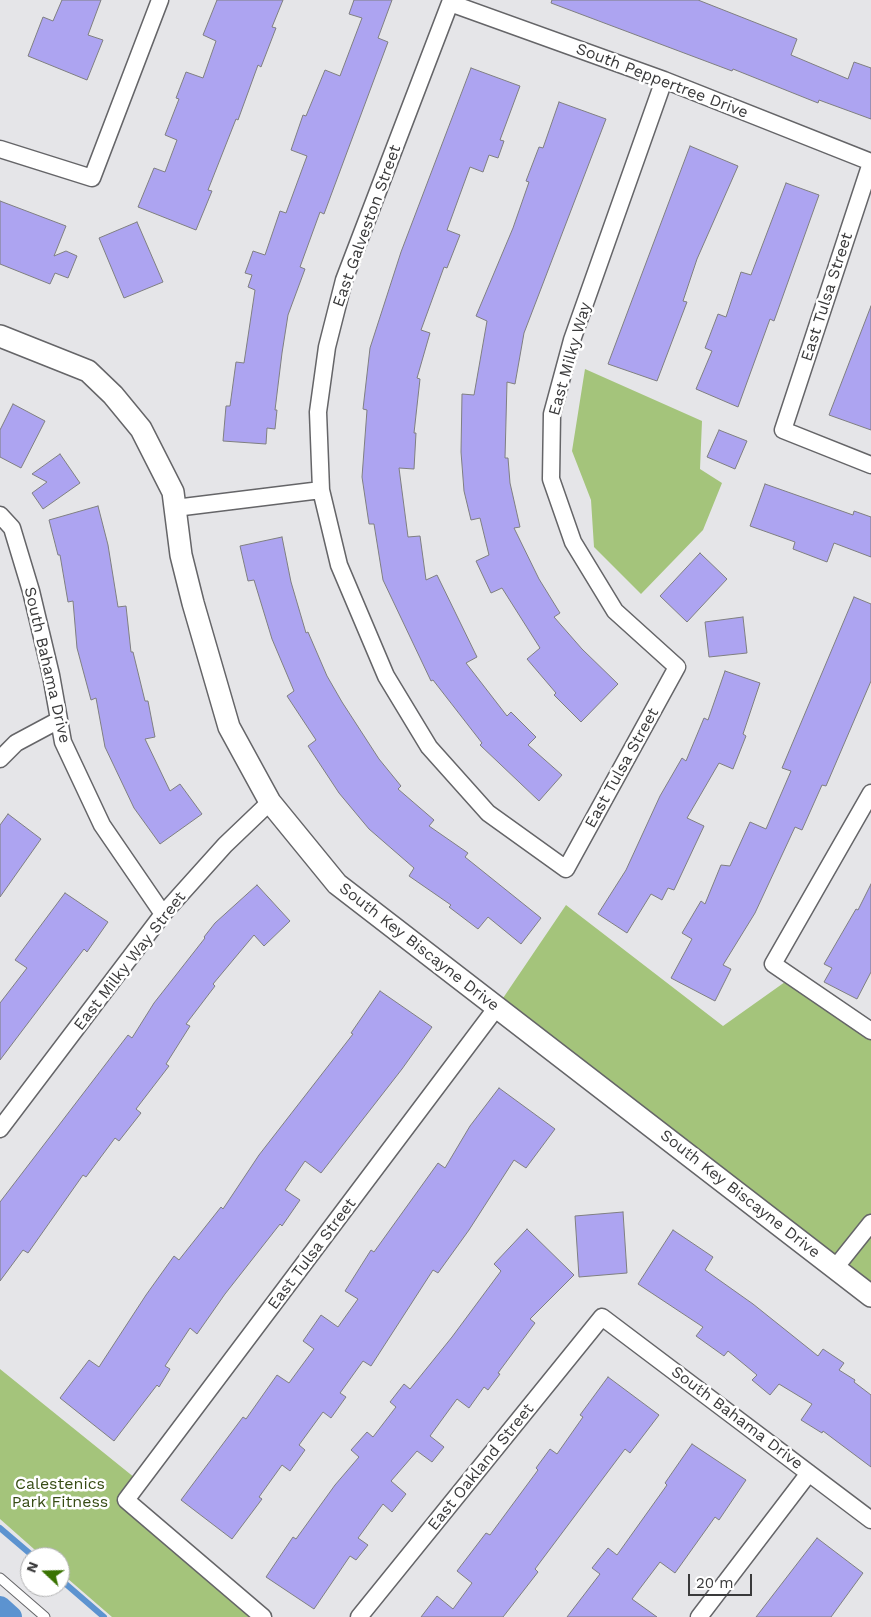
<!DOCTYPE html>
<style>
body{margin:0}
#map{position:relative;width:871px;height:1617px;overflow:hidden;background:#e5e5e8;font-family:"Work Sans",sans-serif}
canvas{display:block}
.north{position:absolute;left:20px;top:1547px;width:50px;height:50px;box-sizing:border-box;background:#fff;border:1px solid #b0b0b1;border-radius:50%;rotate:291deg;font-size:14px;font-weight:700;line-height:20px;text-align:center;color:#3a3a3b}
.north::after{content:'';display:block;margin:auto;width:18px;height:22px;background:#3a7302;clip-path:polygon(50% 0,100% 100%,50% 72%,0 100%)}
.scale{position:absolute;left:688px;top:1574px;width:64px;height:22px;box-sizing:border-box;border:2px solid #3a3a3b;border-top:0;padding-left:6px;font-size:15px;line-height:18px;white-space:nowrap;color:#3a3a3b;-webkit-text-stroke:4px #fff;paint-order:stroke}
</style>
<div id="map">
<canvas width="871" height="1617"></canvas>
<div class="north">N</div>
<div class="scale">20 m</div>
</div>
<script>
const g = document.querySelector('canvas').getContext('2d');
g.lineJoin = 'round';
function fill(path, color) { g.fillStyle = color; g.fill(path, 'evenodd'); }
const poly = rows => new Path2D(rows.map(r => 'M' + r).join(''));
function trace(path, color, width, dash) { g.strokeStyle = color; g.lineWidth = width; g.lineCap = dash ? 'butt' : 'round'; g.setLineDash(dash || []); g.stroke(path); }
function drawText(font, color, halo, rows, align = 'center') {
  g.font = font + ' "Work Sans",sans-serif'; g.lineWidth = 5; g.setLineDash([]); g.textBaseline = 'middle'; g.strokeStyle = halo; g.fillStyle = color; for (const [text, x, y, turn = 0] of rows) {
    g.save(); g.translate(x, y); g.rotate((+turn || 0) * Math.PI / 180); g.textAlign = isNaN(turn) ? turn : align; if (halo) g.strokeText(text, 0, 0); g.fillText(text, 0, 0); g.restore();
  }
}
const green = poly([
 [585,369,702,421,700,469,722,483,703,530,641,594,594,547,591,500,572,451],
 [566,905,723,1026,792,977,871,1031,871,1296,497,1007],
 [0,1369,140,1482,127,1500,263,1617,112,1617,60,1572,60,1557,43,1557,0,1519]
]);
const stream = poly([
 [0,1528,34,1557],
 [60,1579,104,1617]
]);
const canal = poly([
 [0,1607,11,1617]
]);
const building = poly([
 [62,0,101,0,88,35,103,40,87,80,28,56,43,17,53,21,62,0],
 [217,0,283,0,272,27,276,28,261,67,258,65,238,120,236,119,208,190,212,191,196,230,138,207,154,168,165,172,177,140,165,135,179,99,176,98,186,72,203,78,216,41,203,35,217,0],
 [354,0,392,0,378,38,388,42,324,214,320,212,300,267,305,269,288,315,282,353,275,410,277,410,275,429,267,428,266,444,223,441,226,406,230,406,236,362,244,363,255,290,248,287,252,275,245,273,253,251,265,255,280,211,286,213,307,156,291,150,303,115,306,116,325,70,340,76,362,18,349,14,354,0],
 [552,0,698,0,797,39,791,55,848,79,854,62,871,68,871,119,819,100,818,103,733,69,732,71,551,3,552,0],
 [471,68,520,86,500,140,504,141,498,158,489,155,483,172,470,167,447,230,460,235,447,268,444,267,421,330,430,333,417,378,420,379,414,433,416,433,414,469,399,468,408,537,420,536,426,580,437,575,477,657,466,663,507,716,511,712,536,737,528,745,562,775,539,801,480,745,482,743,433,680,431,681,383,580,374,524,369,524,362,477,367,410,363,409,370,348,401,252,471,68],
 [559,102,606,119,524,333,515,384,507,382,505,458,508,458,510,483,520,527,514,528,539,579,560,613,554,617,582,649,618,684,581,722,554,695,556,693,527,659,540,648,502,588,491,593,476,561,489,555,480,518,471,520,464,491,461,452,462,394,474,395,487,321,476,316,513,228,529,182,526,181,539,147,543,148,559,102],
 [690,146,738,166,697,259,683,301,687,302,657,381,608,364,690,146],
 [786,183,819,195,774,321,770,319,738,407,696,389,712,351,705,348,718,314,726,317,741,272,751,275,786,183],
 [0,201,66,226,54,256,66,251,77,256,68,278,55,273,50,284,0,264,0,201],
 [137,222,163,282,124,298,99,238,137,222],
 [871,306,871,430,829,415,871,306],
 [13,404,45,421,21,468,0,457,0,430,13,404],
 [719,430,747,441,735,469,707,457,719,430],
 [60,454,80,483,43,509,32,493,47,482,32,474,60,454],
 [765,484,853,515,854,511,871,517,871,557,834,543,827,562,793,549,795,542,750,526,765,484],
 [98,506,108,545,118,607,126,606,131,652,133,652,145,701,148,701,155,737,145,739,170,791,180,784,202,814,160,844,134,808,105,747,96,698,91,700,77,648,73,601,68,602,60,555,58,555,49,520,98,506],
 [282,537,291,582,306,633,308,632,327,676,342,702,379,759,401,786,398,789,434,820,429,826,468,853,465,857,541,918,521,944,488,917,478,929,449,907,451,905,409,876,414,868,369,829,339,793,308,746,316,740,287,696,294,691,272,639,254,580,248,581,240,546,282,537],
 [700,553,727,579,687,622,660,596,700,553],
 [854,597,871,604,871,681,826,786,822,785,802,830,795,827,755,913,723,965,731,969,715,1001,671,978,692,939,682,933,701,901,705,904,721,865,730,866,750,822,766,829,791,771,782,768,854,597],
 [743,617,747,653,709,657,705,622,743,617],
 [725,671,760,683,743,734,746,736,733,769,719,763,687,818,704,826,674,890,668,888,662,900,651,894,627,933,598,914,626,870,660,796,682,758,686,761,704,718,708,720,725,671],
 [8,814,41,839,0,897,0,825,8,814],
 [871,884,871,972,857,999,824,982,832,968,824,964,856,909,858,910,871,884],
 [257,885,290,921,264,946,254,935,213,984,215,986,186,1024,190,1026,166,1064,169,1066,136,1109,141,1113,119,1141,115,1138,86,1177,83,1175,28,1253,23,1250,0,1281,0,1202,128,1035,132,1038,154,1003,205,938,204,937,215,923,257,885],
 [65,893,108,922,87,952,84,949,0,1060,0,1003,27,968,15,960,65,893],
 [380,991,432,1027,402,1069,321,1173,305,1161,285,1190,300,1200,282,1226,280,1224,225,1294,197,1334,190,1328,165,1366,170,1369,159,1387,157,1385,114,1441,60,1398,89,1360,99,1367,146,1295,174,1256,179,1260,221,1207,223,1209,259,1155,353,1034,351,1033,380,991],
 [499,1088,555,1129,526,1168,514,1160,469,1230,438,1273,433,1270,371,1366,363,1361,340,1393,346,1397,331,1418,323,1412,299,1445,305,1450,290,1471,282,1465,259,1497,262,1499,232,1539,181,1500,243,1417,246,1419,277,1375,289,1383,314,1349,303,1341,321,1315,338,1327,358,1299,345,1291,371,1250,374,1252,438,1163,445,1168,470,1126,499,1088],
 [623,1212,627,1273,579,1277,575,1216,623,1212],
 [527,1229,574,1275,530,1319,535,1323,498,1373,500,1374,488,1390,484,1387,469,1408,457,1399,430,1436,444,1447,432,1462,417,1451,391,1481,406,1494,392,1512,383,1504,358,1538,368,1545,356,1560,350,1556,314,1609,266,1577,293,1537,296,1539,335,1485,359,1457,351,1450,367,1432,373,1437,396,1407,390,1402,404,1384,410,1389,452,1337,501,1271,494,1264,527,1229],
 [673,1230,713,1257,705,1270,753,1304,818,1356,823,1349,844,1363,839,1370,855,1380,854,1382,871,1395,871,1467,823,1431,822,1433,801,1420,812,1404,779,1384,770,1395,752,1380,757,1375,728,1351,724,1356,696,1336,703,1327,638,1284,673,1230],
 [608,1377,659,1415,630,1453,625,1449,535,1569,538,1572,503,1617,421,1617,437,1596,453,1609,472,1583,457,1571,486,1533,490,1535,538,1470,536,1468,550,1449,557,1454,583,1417,580,1415,608,1377],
 [692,1444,746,1480,719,1520,715,1517,675,1573,660,1562,632,1599,657,1617,567,1617,600,1574,592,1568,608,1548,617,1555,667,1485,665,1483,692,1444],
 [817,1538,863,1573,831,1617,756,1617,817,1538]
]);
const service = poly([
 [0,1578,45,1617]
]);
const minor = poly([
 [664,80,572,340,552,414,551,479,573,542,615,611,677,667,566,869,488,813,429,747,386,676,339,565,321,490,318,412,327,347,344,280,450,3,664,80,871,162],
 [0,149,92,178,160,0],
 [871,163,783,430,871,465],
 [175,508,321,490],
 [0,515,12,528,31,591,51,675,63,742,102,825,163,914],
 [0,759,16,743,59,720],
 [871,793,773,964,871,1031],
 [0,1129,163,914,225,845,270,802],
 [835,1268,871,1223],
 [263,1617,126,1500,497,1007],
 [359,1617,602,1317,871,1520],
 [699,1617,809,1473]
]);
const tertiary = poly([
 [0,336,88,371,113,395,141,429,173,492,181,555,193,603,229,727,270,802,337,884,871,1296]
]);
const streetNames = [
 ["South Peppertree Drive",662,81,21],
 ["East Galveston Street",367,226,-70],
 ["East Tulsa Street",827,297,-72],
 ["East Milky Way",570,359,-74],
 ["South Bahama Drive",47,665,77],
 ["East Tulsa Street",622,768,-61],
 ["South Key Biscayne Drive",419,947,38],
 ["East Milky Way Street",130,961,-52],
 ["South Key Biscayne Drive",740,1194,38],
 ["East Tulsa Street",312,1254,-53],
 ["South Bahama Drive",737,1418,37],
 ["East Oakland Street",481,1467,-51]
];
const parkNames = [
 ["Calestenics",60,1484],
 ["Park Fitness",60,1502]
];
fill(green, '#a4c47b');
trace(stream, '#5c93d0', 6);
trace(canal, '#5c93d0', 22);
fill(building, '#ada4f1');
trace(building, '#7f7f81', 1);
trace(service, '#656568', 11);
trace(minor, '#656568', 19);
trace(tertiary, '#656568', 24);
trace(service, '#fff', 9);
trace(minor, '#fff', 16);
trace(tertiary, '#fff', 21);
drawText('16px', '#3a3a3b', '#fff', streetNames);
drawText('16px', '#374c15', '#fff', parkNames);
</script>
